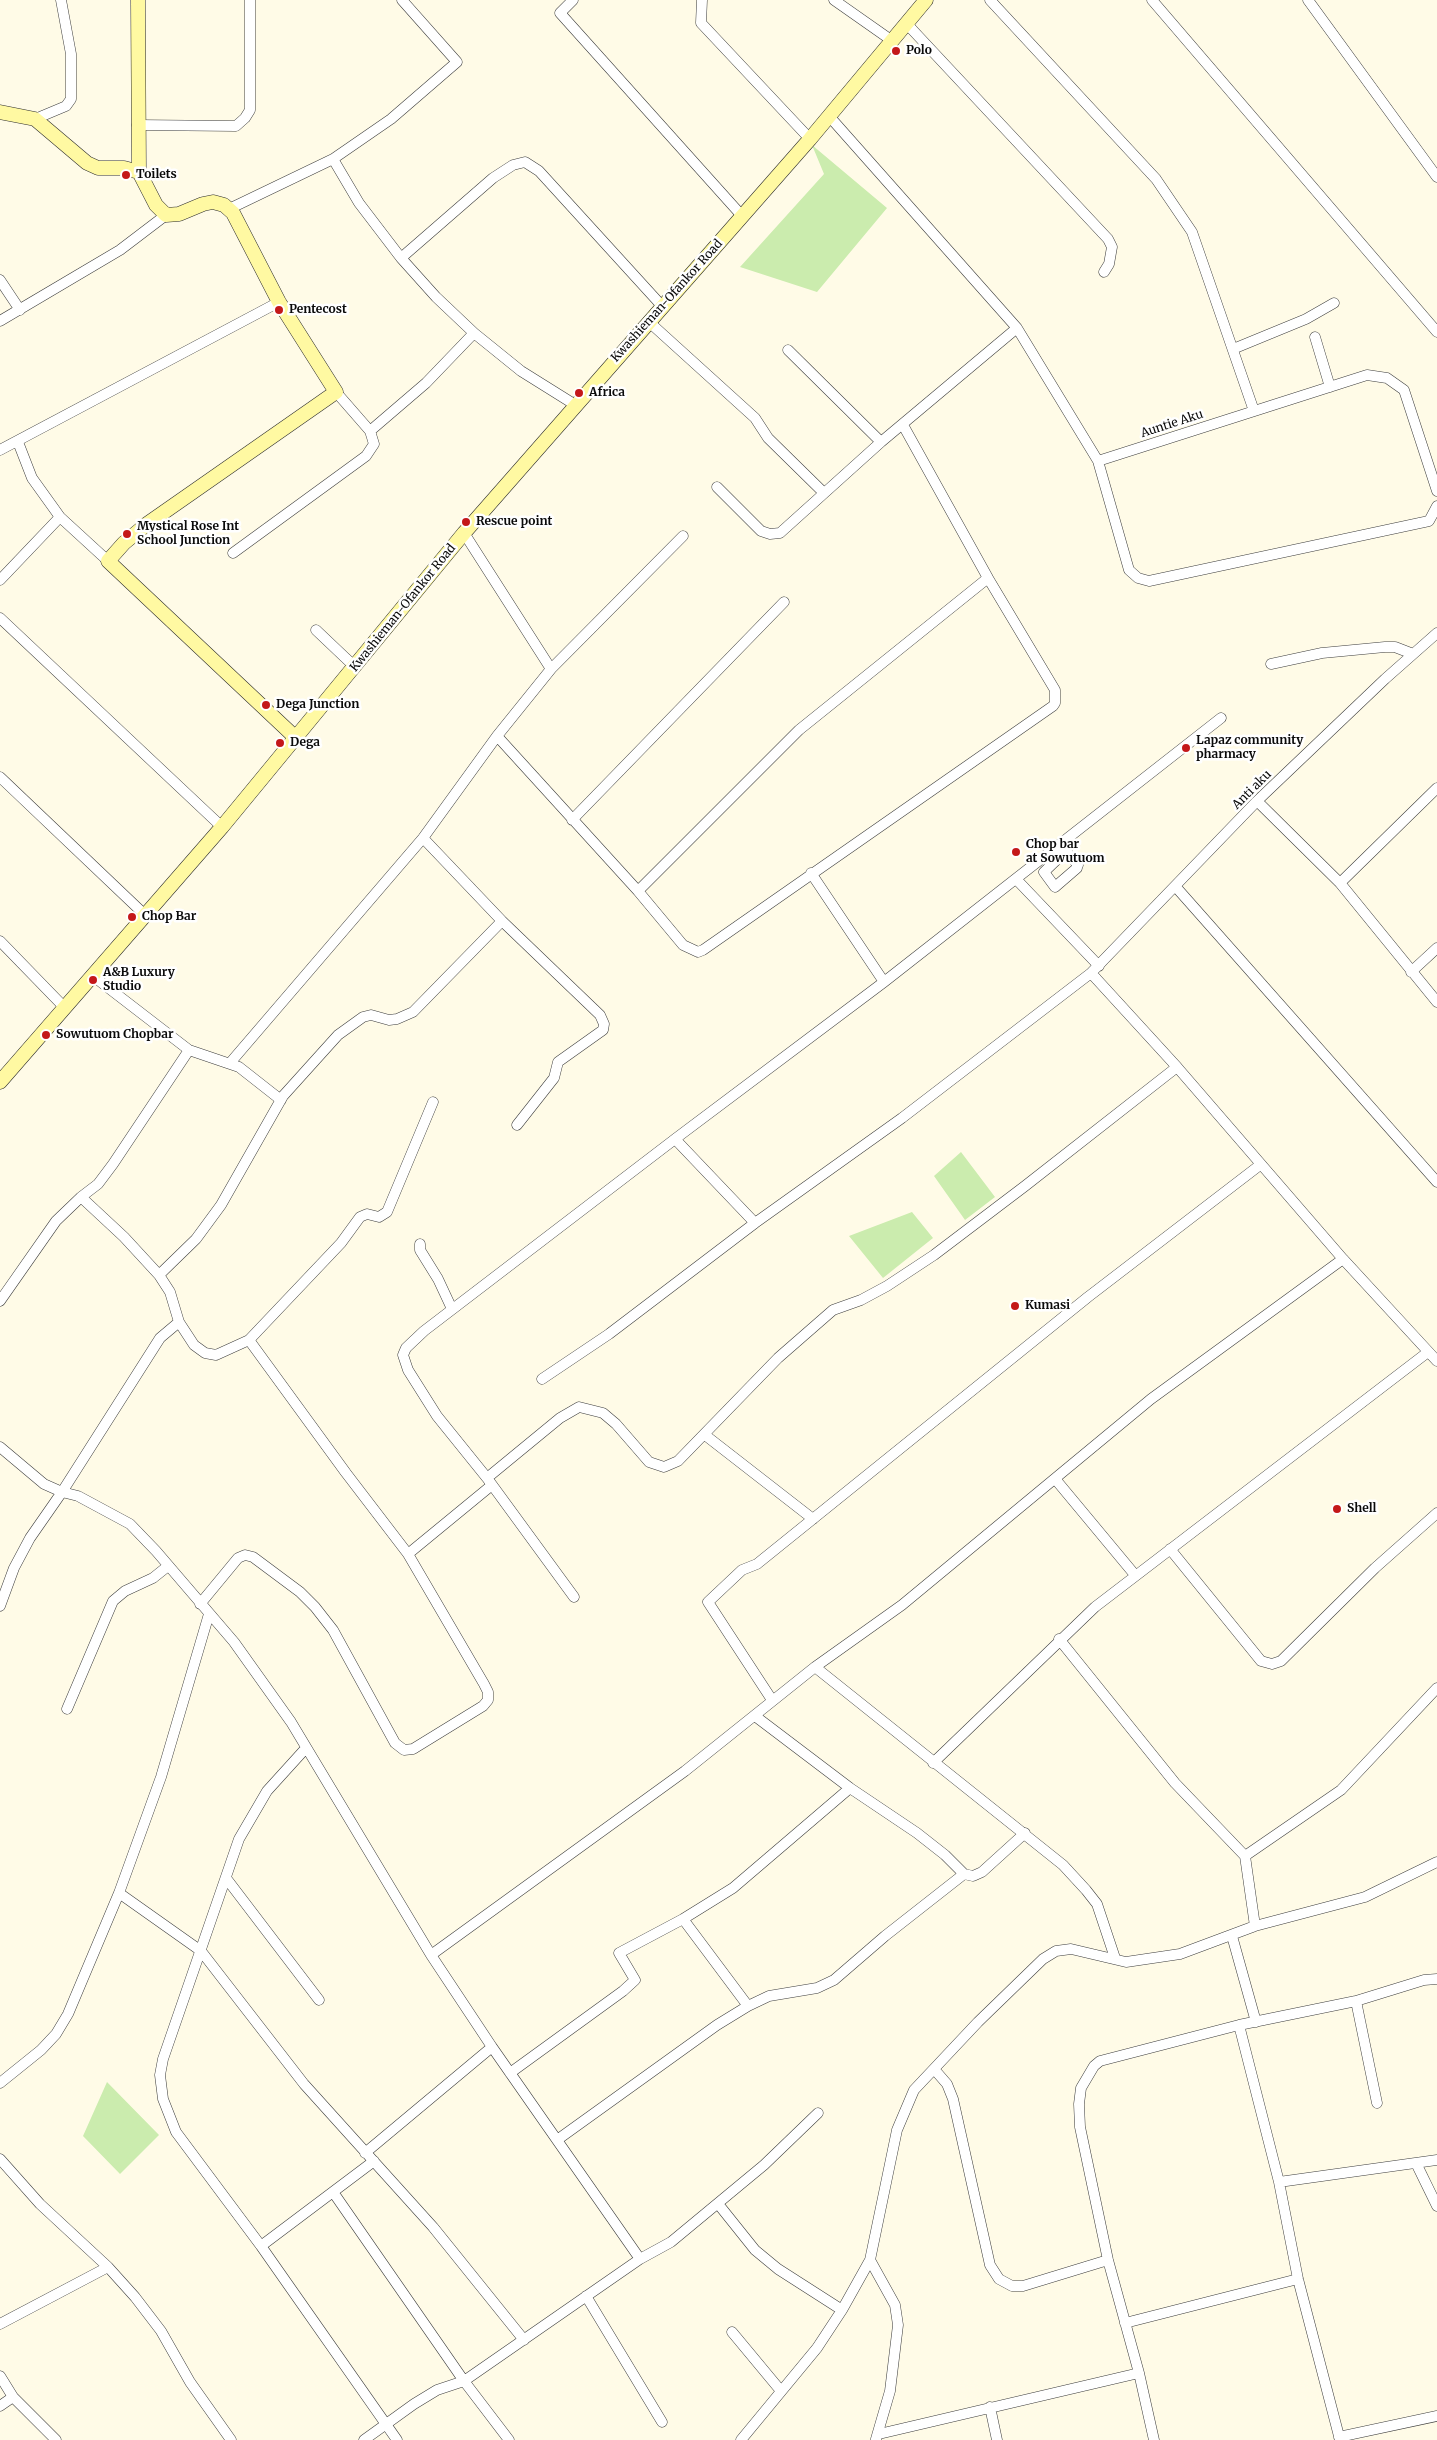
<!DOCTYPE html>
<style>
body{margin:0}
canvas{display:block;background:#fffbe7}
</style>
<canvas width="1437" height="2440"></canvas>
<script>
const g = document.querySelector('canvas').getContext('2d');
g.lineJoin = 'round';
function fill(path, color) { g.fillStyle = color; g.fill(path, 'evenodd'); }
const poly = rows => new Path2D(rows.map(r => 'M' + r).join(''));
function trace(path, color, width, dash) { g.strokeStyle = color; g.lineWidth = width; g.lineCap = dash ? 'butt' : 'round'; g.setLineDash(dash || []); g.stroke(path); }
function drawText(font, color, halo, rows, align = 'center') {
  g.font = font + ' Merriweather,serif'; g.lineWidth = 5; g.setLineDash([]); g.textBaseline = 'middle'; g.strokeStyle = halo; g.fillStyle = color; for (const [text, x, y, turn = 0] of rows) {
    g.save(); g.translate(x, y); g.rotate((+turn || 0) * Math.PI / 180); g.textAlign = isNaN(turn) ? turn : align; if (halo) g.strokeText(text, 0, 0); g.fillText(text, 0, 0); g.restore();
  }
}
const green = poly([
 [812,145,887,208,817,292,740,267,824,174],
 [961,1152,995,1197,965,1220,934,1176],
 [912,1212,933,1238,883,1278,849,1236],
 [107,2082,159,2135,120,2174,83,2136]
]);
const street = poly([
 [573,0,560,13,743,217],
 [702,0,701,23,810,139],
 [834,0,891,40],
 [990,0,1156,179,1192,232,1254,411],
 [1152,0,1437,332],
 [1308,0,1437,177],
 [906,23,1108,239,1112,247,1109,264,1104,272],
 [829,116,1017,328,1098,461,1129,570,1138,578,1149,581,1429,521,1437,506],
 [35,119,66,106,71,99,71,54,61,0],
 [137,125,236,126,245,118,250,110,250,0],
 [333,159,359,203,401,258,436,297,474,333,521,371,577,406],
 [229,209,333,159,391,119,457,62,402,0],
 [401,258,493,178,513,165,525,162,539,171,662,306],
 [0,280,20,310],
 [0,321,120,250,166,215],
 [648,321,755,418,768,438,823,492],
 [1315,337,1330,387],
 [1233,349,1306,319,1334,303],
 [788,350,881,442],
 [370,431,426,383,474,333],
 [18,442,32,478,60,517,108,561],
 [0,450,279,302],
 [1098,461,1367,375,1387,378,1404,390,1437,491],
 [717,487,761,531,770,534,780,533,881,442,1017,328],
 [464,533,551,669],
 [233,553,366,456,374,444,370,431,336,392],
 [0,580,60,517],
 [0,618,222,827],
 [316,630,355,667],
 [1271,664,1322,653,1385,647,1395,647,1413,654],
 [497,736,638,891,683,945,698,952,703,950,1053,706,1055,703,1055,690,988,578,903,425],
 [0,777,145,915],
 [1257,801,1340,883,1437,1002],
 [572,820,784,602],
 [423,838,502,921,600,1015,604,1024,603,1030,558,1062,554,1078,517,1125],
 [1077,868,1055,887,1044,872,1066,851,1078,865],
 [811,873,884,982],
 [1016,879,1099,966],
 [1340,883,1437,788],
 [1175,886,1437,1182],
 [638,891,799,730,988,578],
 [0,941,64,1007],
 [1411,972,1437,948],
 [1091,973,1177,1067,1343,1259,1437,1361],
 [93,976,189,1050,239,1067,281,1100],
 [230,1063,423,838,497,736,551,669,683,536],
 [675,1139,755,1223],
 [81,1197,124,1237,159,1275,170,1292,179,1322,194,1345,205,1353,216,1355,249,1340,341,1243,360,1217,367,1214,379,1217,387,1212,433,1102],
 [420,1244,420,1250,438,1279,452,1309],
 [159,1275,196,1239,221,1205,283,1096,338,1035,363,1017,371,1015,389,1020,397,1019,413,1012,502,921],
 [0,1301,56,1221,81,1197,98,1184,113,1164,189,1050],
 [542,1379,609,1334,755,1223,902,1118,1091,973,1257,801,1385,679,1437,633],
 [705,1435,813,1519],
 [0,1447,44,1484,62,1492,78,1496,130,1524,156,1551,234,1642,291,1722,431,1955,492,2047,640,2259],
 [487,1478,560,1418,579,1407,603,1413,616,1424,649,1462,664,1467,678,1461,778,1358,833,1310,861,1300,887,1286,934,1255,1025,1186,1177,1067],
 [1056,1480,1135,1575],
 [1170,1549,1261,1661,1272,1664,1281,1661,1375,1568,1437,1513],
 [408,1554,492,1485],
 [574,1597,487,1478,437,1416,408,1370,403,1355,406,1348,424,1331,675,1139,884,982,1221,718],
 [200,1604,238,1558,245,1555,253,1557,300,1592,315,1607,333,1630,395,1743,404,1750,413,1749,483,1706,488,1700,488,1692,484,1684,408,1554,346,1473,249,1340],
 [0,1606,14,1568,30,1538,62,1492,160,1338,179,1322],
 [1059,1639,1175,1783,1245,1856,1255,1926],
 [815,1667,1063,1865,1086,1890,1097,1904,1115,1958],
 [772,1700,708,1602,742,1570,757,1564,1088,1297,1260,1165],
 [67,1709,113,1601,125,1591,153,1578,168,1566],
 [755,1716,850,1788,917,1833,945,1855,964,1874],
 [306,1748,267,1791,239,1839,163,2059,160,2075,163,2099,176,2132,261,2246,397,2440],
 [933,1763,1095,1607,1428,1352],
 [1245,1856,1341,1790,1437,1688],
 [226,1878,319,2000],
 [119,1893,201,1951,304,2084,433,2227,524,2340],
 [683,1919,748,2006],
 [1232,1936,1256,2022],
 [431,1955,685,1771,815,1667,902,1605,1151,1399,1343,1259],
 [1356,2001,1377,2103],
 [1239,2025,1279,2182,1298,2279,1340,2440],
 [934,2069,947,2084,953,2099,990,2265,999,2279,1012,2286,1023,2286,1108,2260],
 [510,2073,623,1991,635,1980,619,1953,683,1919,733,1888,850,1788],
 [0,2083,41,2050,56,2034,68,2014,119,1893,161,1777,209,1614],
 [557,2140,717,2025,748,2006,769,1996,817,1988,834,1980,885,1936,964,1874,973,1876,982,1872,1025,1833],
 [365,2153,492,2047],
 [0,2159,40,2204,108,2267,135,2297,161,2331,190,2382,231,2440],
 [1416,2163,1437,2206],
 [1279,2182,1437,2160],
 [333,2192,464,2381,509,2440],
 [719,2205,755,2250,778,2269,842,2310],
 [261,2246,374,2161],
 [870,2260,895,2305,898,2325,890,2391,876,2439],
 [586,2296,662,2422],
 [1125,2323,1298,2279],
 [0,2324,108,2267],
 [732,2332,781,2391],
 [1139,2373,1154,2440],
 [0,2376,13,2397,56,2440],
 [0,2406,13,2397],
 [990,2407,997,2440],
 [879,2434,1139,2373,1108,2260,1080,2127,1079,2104,1081,2088,1094,2066,1100,2061,1239,2025,1356,2001,1424,1980,1437,1979],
 [1339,2437,1437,2416],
 [364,2440,414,2404,437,2390,464,2381,640,2259,671,2242,764,2165,818,2113],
 [741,2440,817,2348,842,2310,870,2260,897,2130,914,2090,978,2022,1043,1959,1056,1951,1071,1949,1126,1962,1180,1954,1255,1926,1365,1897,1437,1862]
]);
const secondary = poly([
 [138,0,139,172,156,205,166,215,179,214,203,204,213,202,224,205,233,213,279,302,336,392,147,524,124,543,108,561,297,739],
 [0,112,35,119,87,163,98,168,124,168,139,172],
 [0,1082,222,827,464,533,810,139,926,0]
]);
const markers = [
 [896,51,5,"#c41819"],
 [126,175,5,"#c41819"],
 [279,310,5,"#c41819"],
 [579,393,5,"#c41819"],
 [466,522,5,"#c41819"],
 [127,534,5,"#c41819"],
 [266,705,5,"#c41819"],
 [280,743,5,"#c41819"],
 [1186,748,5,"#c41819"],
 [1016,852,5,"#c41819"],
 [132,917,5,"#c41819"],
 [93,980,5,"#c41819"],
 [46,1035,5,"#c41819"],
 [1015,1306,5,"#c41819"],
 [1337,1509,5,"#c41819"]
];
const poiNames = [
 ["Polo",906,51],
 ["Toilets",136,175],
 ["Pentecost",289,310],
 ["Africa",589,393],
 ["Rescue point",476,522],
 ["Mystical Rose Int",137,527],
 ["School Junction",137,541],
 ["Dega Junction",276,705],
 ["Lapaz community",1196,741],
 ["pharmacy",1196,755],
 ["Dega",290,743],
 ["Chop bar",1026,845],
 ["at Sowutuom",1026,859],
 ["Chop Bar",142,917],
 ["A&B Luxury",103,973],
 ["Studio",103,987],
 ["Sowutuom Chopbar",56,1035],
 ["Kumasi",1025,1306],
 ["Shell",1347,1509]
];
const streetNames = [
 ["Kwashieman-Ofankor Road",667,301,-48],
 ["Auntie Aku",1172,424,-18],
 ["Kwashieman-Ofankor Road",403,608,-51],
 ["Anti aku",1252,790,-45]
];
fill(green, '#cbecae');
trace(street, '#3d3d3d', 11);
trace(secondary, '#2c2c2c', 15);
trace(street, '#fff', 10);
trace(secondary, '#fff9a2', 14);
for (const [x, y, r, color] of markers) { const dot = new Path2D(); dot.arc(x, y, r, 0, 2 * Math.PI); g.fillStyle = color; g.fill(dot); trace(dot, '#fff', 2); }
drawText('bold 12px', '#0a0a0a', '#fff', poiNames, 'left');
drawText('12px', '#0a0a0a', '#fff', streetNames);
</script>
